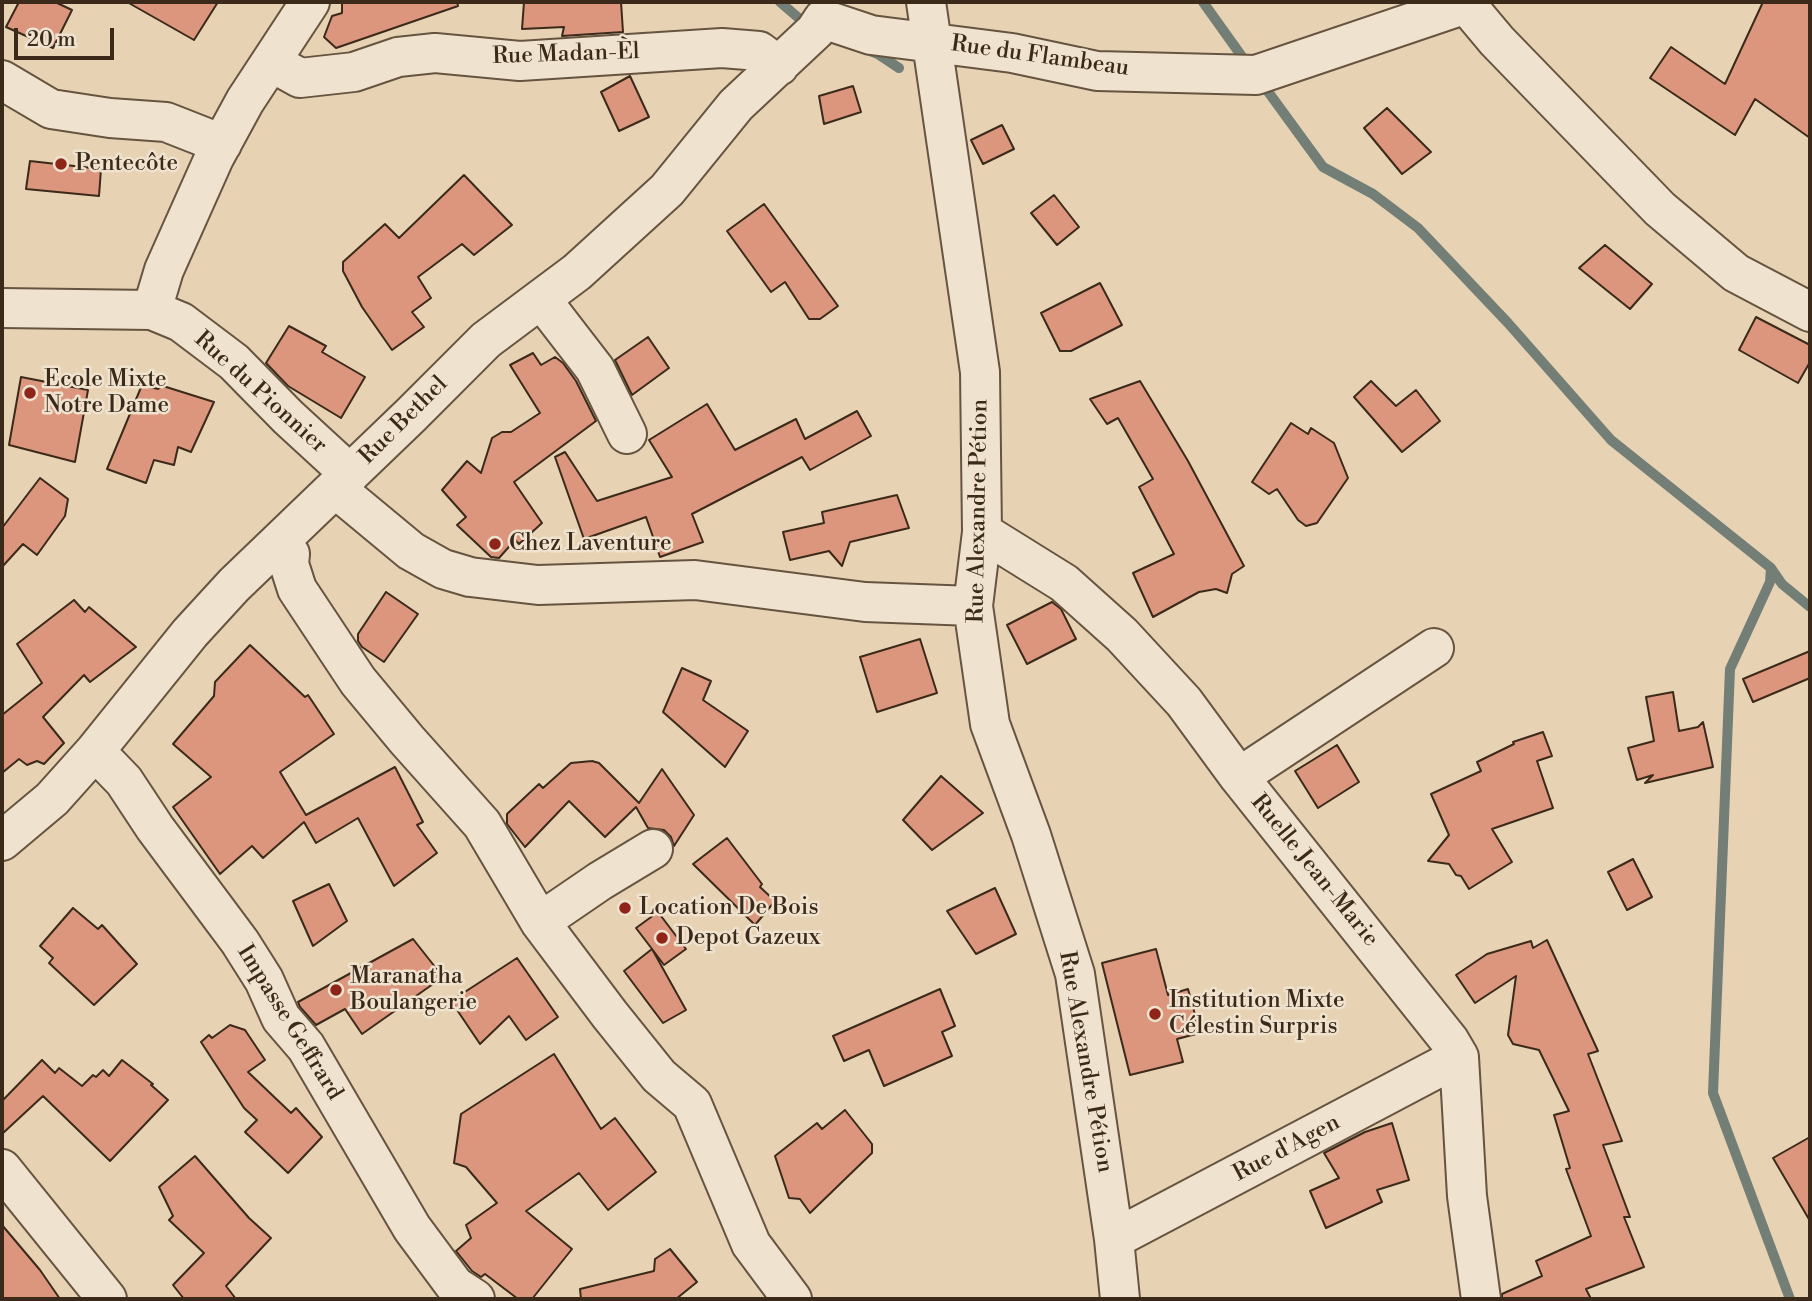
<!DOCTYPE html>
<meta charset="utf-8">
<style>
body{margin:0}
#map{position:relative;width:1812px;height:1301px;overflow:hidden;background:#e7d3b4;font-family:"Libre Bodoni",serif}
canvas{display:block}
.frame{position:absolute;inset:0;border:4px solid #3b291a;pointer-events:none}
.scale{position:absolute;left:14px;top:28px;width:100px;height:32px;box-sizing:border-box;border:4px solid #3b291a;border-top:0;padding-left:9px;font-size:21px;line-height:24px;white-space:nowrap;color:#3b291a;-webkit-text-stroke:5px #efe2ce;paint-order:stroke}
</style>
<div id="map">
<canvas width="1812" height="1301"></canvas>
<div class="frame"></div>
<div class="scale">20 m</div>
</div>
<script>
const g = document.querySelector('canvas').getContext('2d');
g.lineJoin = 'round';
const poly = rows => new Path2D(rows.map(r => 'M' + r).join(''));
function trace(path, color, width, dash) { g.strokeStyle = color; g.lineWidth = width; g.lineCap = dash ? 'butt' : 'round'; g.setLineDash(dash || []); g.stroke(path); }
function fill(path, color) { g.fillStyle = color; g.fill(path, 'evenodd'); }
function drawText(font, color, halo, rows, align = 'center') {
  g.font = font + ' "Libre Bodoni",serif'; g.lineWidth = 5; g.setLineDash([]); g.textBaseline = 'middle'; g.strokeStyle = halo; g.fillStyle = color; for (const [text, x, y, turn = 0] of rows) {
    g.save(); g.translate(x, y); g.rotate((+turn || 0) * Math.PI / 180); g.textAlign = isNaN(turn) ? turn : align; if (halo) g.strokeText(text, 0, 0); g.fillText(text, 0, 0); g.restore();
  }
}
const stream = poly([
 [780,2,808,26],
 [1203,2,1248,65],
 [870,51,878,54,899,68],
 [1261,82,1323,167,1373,194,1418,228,1508,323,1611,440,1771,568,1782,584,1810,607],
 [1771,568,1770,582,1730,669,1713,1093,1790,1299]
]);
const building = poly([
 [19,2,55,2,72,10,53,48,6,27,19,2],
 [127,2,218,2,194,40,127,2],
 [342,2,457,2,458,6,336,48,324,37,332,16,342,13,342,2],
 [524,2,621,2,623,32,562,36,564,27,522,29,524,2],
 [1763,2,1810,2,1810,138,1755,99,1735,135,1650,78,1671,47,1725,84,1763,2],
 [630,76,649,117,619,131,601,92,630,76],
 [853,86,861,112,824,124,819,96,853,86],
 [1387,108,1431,152,1402,174,1364,128,1387,108],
 [1002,125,1014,149,983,164,971,140,1002,125],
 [30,161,101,169,99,196,26,189,30,161],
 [464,175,512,225,474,255,462,244,418,277,431,298,412,312,424,327,392,350,362,307,343,271,343,262,385,224,399,238,464,175],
 [1054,195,1079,227,1057,245,1031,213,1054,195],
 [764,204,838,306,820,319,809,319,785,282,771,292,727,231,764,204],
 [1605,245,1652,284,1630,309,1579,268,1605,245],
 [1100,283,1122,325,1071,351,1060,351,1041,313,1100,283],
 [1756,317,1810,345,1810,362,1798,383,1739,350,1756,317],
 [289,326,326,346,322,352,365,377,341,418,288,386,266,363,289,326],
 [648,337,669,368,632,395,615,360,648,337],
 [533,353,541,365,555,357,563,363,576,381,596,421,514,482,542,523,519,544,515,540,499,558,491,557,457,525,466,517,442,490,467,461,481,473,492,438,502,432,511,432,540,413,510,365,533,353],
 [21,377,88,390,75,462,9,445,21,377],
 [1140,381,1188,461,1244,566,1232,574,1227,593,1216,589,1199,592,1153,617,1133,573,1174,554,1139,487,1153,479,1118,418,1107,424,1090,399,1140,381],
 [1371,381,1396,406,1416,390,1440,421,1402,452,1354,397,1371,381],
 [142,385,158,389,163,386,214,402,191,452,178,447,174,465,154,460,146,483,107,469,142,385],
 [707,404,735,450,796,419,805,439,857,411,871,436,810,470,802,457,692,514,703,542,660,557,646,517,584,539,555,457,565,452,597,501,672,477,649,440,707,404],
 [1291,423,1308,434,1311,428,1334,443,1348,478,1317,523,1306,526,1298,520,1277,489,1269,494,1252,482,1291,423],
 [40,478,68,499,65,516,37,555,23,544,2,567,2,528,40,478],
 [897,495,909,528,850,542,842,566,829,551,790,560,783,532,824,523,822,512,897,495],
 [386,592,418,614,384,662,362,647,358,641,358,634,386,592],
 [74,600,85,612,89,607,136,647,90,682,84,675,43,717,64,743,44,764,37,761,27,765,19,759,2,773,2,715,42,683,17,644,74,600],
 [1052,602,1061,609,1076,639,1027,664,1007,625,1052,602],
 [920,639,937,693,877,712,860,657,920,639],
 [250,645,305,697,308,695,334,734,280,772,306,815,395,767,423,822,417,825,437,853,394,886,358,818,316,843,304,822,263,858,252,846,220,874,173,807,211,777,173,744,214,696,215,682,250,645],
 [1810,651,1810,678,1753,702,1743,679,1810,651],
 [682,668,711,681,703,700,748,731,725,767,663,712,682,668],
 [1673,692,1679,731,1698,727,1703,722,1713,767,1645,783,1653,775,1637,780,1628,748,1654,741,1646,697,1673,692],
 [1543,732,1552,756,1537,761,1553,808,1492,829,1512,862,1469,889,1461,876,1456,875,1449,864,1428,861,1449,835,1431,794,1481,771,1477,762,1514,744,1513,742,1543,732],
 [1337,745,1359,782,1318,808,1295,771,1337,745],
 [592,761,599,763,639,803,662,769,694,815,674,846,671,837,664,830,648,828,636,807,605,837,569,801,525,847,507,824,507,814,539,784,543,788,571,763,592,761],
 [941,776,983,813,932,850,903,820,941,776],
 [727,838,762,884,760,887,775,901,755,925,693,864,727,838],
 [1633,859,1652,897,1627,910,1608,872,1633,859],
 [329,884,347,921,313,946,293,901,329,884],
 [995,888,1016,934,976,954,947,911,995,888],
 [73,908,98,929,102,925,137,964,94,1005,49,963,53,958,40,946,73,908],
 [658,912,686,949,664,965,652,949,686,1010,663,1023,624,971,652,949,636,928,658,912],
 [413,939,443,977,362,1034,345,1009,316,1025,300,1007,298,1002,413,939],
 [1547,940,1598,1051,1588,1054,1622,1141,1603,1145,1630,1217,1624,1217,1644,1267,1586,1289,1591,1299,1502,1299,1502,1294,1542,1276,1536,1261,1591,1236,1566,1169,1570,1168,1554,1115,1569,1111,1539,1050,1513,1044,1508,1035,1516,976,1475,1003,1456,975,1487,954,1531,941,1533,948,1547,940],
 [1156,949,1168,995,1188,989,1200,1033,1177,1039,1183,1062,1130,1075,1102,963,1156,949],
 [517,958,558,1017,526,1040,509,1016,480,1044,451,1001,517,958],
 [940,989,955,1026,942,1032,952,1056,884,1086,869,1050,844,1061,833,1036,940,989],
 [230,1025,245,1030,265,1060,248,1072,291,1113,296,1108,322,1137,288,1173,245,1132,257,1120,244,1108,201,1042,209,1035,212,1038,230,1025],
 [554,1054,601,1129,615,1118,656,1172,608,1210,579,1173,526,1211,572,1249,532,1299,518,1299,485,1274,481,1277,472,1271,456,1251,471,1238,466,1225,497,1203,466,1167,454,1163,461,1114,554,1054],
 [42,1060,55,1073,59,1068,82,1086,93,1075,96,1077,103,1070,109,1076,122,1060,153,1084,151,1085,168,1100,110,1161,43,1096,2,1134,2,1101,42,1060],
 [845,1110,872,1144,872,1153,810,1213,800,1199,789,1198,775,1156,817,1123,822,1129,845,1110],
 [1392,1123,1409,1180,1377,1190,1382,1202,1326,1228,1310,1191,1339,1178,1324,1153,1365,1132,1392,1123],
 [1810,1137,1810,1221,1773,1158,1810,1137],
 [195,1156,249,1218,271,1238,226,1286,236,1299,184,1299,173,1285,204,1253,169,1220,173,1216,159,1187,195,1156],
 [2,1225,40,1270,60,1299,2,1299,2,1225],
 [670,1249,697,1282,676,1299,581,1299,580,1289,654,1271,655,1259,670,1249]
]);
const minor = poly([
 [926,2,980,372,982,532,973,606,990,724,1031,835,1075,974,1114,1239,1120,1299],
 [1466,4,1497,41,1660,209,1736,273,1810,312],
 [823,19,871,35,1012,53,1097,71,1256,75,1472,2],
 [271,62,300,78,354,72,398,57,435,53,520,61,722,48,759,51,779,66],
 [2,80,51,109,110,118,166,122,222,144],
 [541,299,595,369,627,434],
 [2,308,152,310,181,322,234,362,288,417,350,474],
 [152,310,164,270,214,158,245,101,310,2],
 [335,488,411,551,443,569,470,577,538,585,695,580,865,602,973,606],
 [982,532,1064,583,1122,635,1184,702,1239,777,1449,1040,1459,1057,1467,1196,1481,1299],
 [279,542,290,554,289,564,297,589,358,681,407,740,482,824,540,922,610,1015,659,1076,692,1104,751,1244,792,1299],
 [95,751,124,781,155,828,240,942,264,980,281,1018,306,1047,412,1228,455,1286,475,1299],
 [1239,777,1434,648],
 [2,841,52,799,95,751,190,633,234,585,411,415,486,340,577,272,667,190,736,105,815,31,823,19],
 [540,922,600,881,653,849],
 [2,1169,107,1299],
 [1114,1239,1459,1057]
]);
const markers = [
 [61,164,7,"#8f2418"],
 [30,393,7,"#8f2418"],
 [495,544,7,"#8f2418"],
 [625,908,7,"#8f2418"],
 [662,938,7,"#8f2418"],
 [336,990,7,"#8f2418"],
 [1155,1014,7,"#8f2418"]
];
const streetNames = [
 ["Rue Madan-Èl",566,55,-2],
 ["Rue du Flambeau",1040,57,8],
 ["Rue du Pionnier",260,393,42],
 ["Rue Bethel",404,421,-45],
 ["Rue Alexandre Pétion",979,511,-89],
 ["Ruelle Jean-Marie",1314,871,51],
 ["Impasse Geffrard",289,1023,58],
 ["Rue Alexandre Pétion",1085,1062,80],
 ["Rue d'Agen",1287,1149,-28]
];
const poiNames = [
 ["Pentecôte",75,164],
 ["Ecole Mixte",44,380],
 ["Notre Dame",44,406],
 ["Chez Laventure",509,544],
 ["Location De Bois",639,908],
 ["Depot Gazeux",676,938],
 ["Maranatha",350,977],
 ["Boulangerie",350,1003],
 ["Institution Mixte",1169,1001],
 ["Célestin Surpris",1169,1027]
];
trace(stream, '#727e76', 10);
fill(building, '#db967d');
trace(building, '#3b291a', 2);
trace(minor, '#665440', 42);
trace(minor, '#efe2ce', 38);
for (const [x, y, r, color] of markers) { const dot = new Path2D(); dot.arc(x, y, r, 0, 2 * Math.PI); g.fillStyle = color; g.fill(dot); trace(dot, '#efe2ce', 2.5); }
drawText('23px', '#3b291a', '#efe2ce', streetNames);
drawText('23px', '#3b291a', '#efe2ce', poiNames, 'left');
</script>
